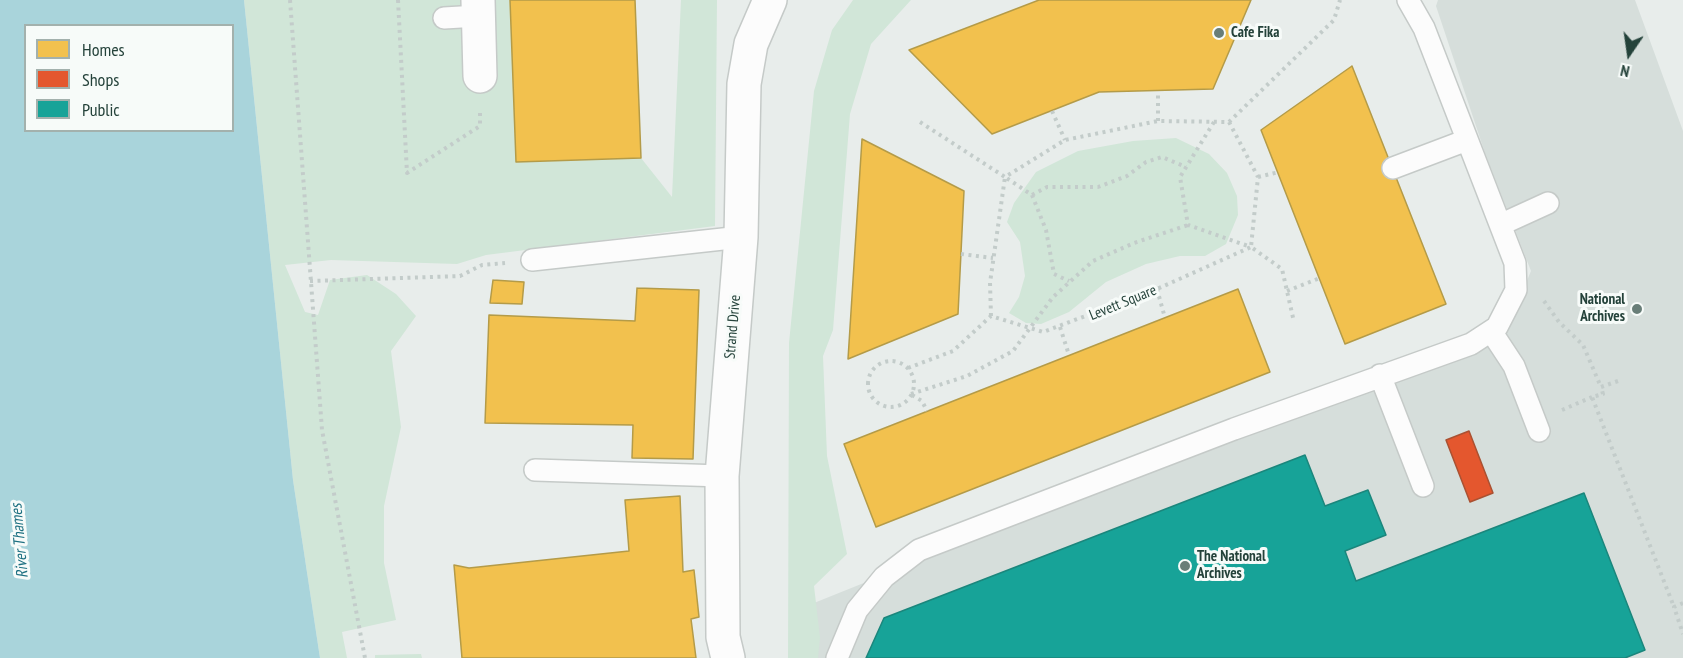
<!DOCTYPE html>
<style>
body{margin:0}
#map{position:relative;width:1683px;height:658px;overflow:hidden;background:#e8edeb;font-family:"PT Sans Narrow",sans-serif}
canvas{display:block}
.legend{position:absolute;left:24px;top:24px;width:210px;height:108px;box-sizing:border-box;background:#f7fbf9;border:2px solid #a3b1ad;margin:0;padding:8px 10px;list-style:none;font-size:18px;color:#24423a}
.legend li{display:flex;align-items:center;gap:12px;height:30px}
.legend b{width:30px;border:2px solid #a3b1ad}
.north{position:absolute;left:1599px;top:24px;width:60px;height:60px;-webkit-text-stroke:4px #f7fbf9;paint-order:stroke;rotate:193deg;font-size:16px;font-weight:700;line-height:24px;text-align:center;color:#24423a}
.north::after{content:'';display:block;margin:auto;width:21px;height:27px;background:#24423a;clip-path:polygon(50% 0,100% 100%,50% 72%,0 100%)}
</style>
<div id="map">
<canvas width="1683" height="658"></canvas>
<ul class="legend">
<li><b style="height:16px;background:#f2c14e"></b>Homes</li>
<li><b style="height:16px;background:#e4572e"></b>Shops</li>
<li><b style="height:16px;background:#17a398"></b>Public</li>
</ul>
<div class="north">N</div>
</div>
<script>
const g = document.querySelector('canvas').getContext('2d');
g.lineJoin = 'round';
function fill(path, color) { g.fillStyle = color; g.fill(path, 'evenodd'); }
const poly = rows => new Path2D(rows.map(r => 'M' + r).join(''));
function trace(path, color, width, dash) { g.strokeStyle = color; g.lineWidth = width; g.lineCap = dash ? 'butt' : 'round'; g.setLineDash(dash || []); g.stroke(path); }
function drawText(font, color, halo, rows, align = 'center') {
  g.font = font + ' "PT Sans Narrow",sans-serif'; g.lineWidth = 6; g.setLineDash([]); g.textBaseline = 'middle'; g.strokeStyle = halo; g.fillStyle = color; for (const [text, x, y, turn = 0] of rows) {
    g.save(); g.translate(x, y); g.rotate((+turn || 0) * Math.PI / 180); g.textAlign = isNaN(turn) ? turn : align; if (halo) g.strokeText(text, 0, 0); g.fillText(text, 0, 0); g.restore();
  }
}
const built = poly([
 [1438,0,1635,0,1683,131,1683,658,795,658,799,609,1048,509,1504,336,1531,271,1485,153,1436,6]
]);
const green = poly([
 [244,0,510,0,516,162,641,158,672,197,681,0,717,0,715,226,486,255,457,264,331,260,285,265,305,312,318,315,330,280,367,275,396,294,416,316,391,351,401,427,384,506,384,563,396,620,342,632,347,658,320,658,293,480],
 [853,0,911,0,871,44,850,114,833,330,823,356,827,456,847,554,814,586,820,637,818,658,788,658,789,343,814,91,832,30],
 [1176,138,1209,154,1227,173,1237,196,1238,215,1226,244,1205,256,1180,256,1146,264,1106,282,1069,312,1041,324,1026,323,1009,313,1019,297,1025,276,1020,242,1007,222,1014,203,1036,172,1078,151,1133,141],
 [421,654,422,658,375,658,375,655]
]);
const water = poly([
 [0,0,244,0,293,480,320,658,0,658],
 [26,26,232,26,232,130,26,130]
]);
const homes = poly([
 [510,0,635,0,641,158,516,162,510,0],
 [1039,0,1251,0,1213,89,1099,92,992,134,909,50,1039,0],
 [1352,66,1446,304,1345,344,1261,130,1352,66],
 [862,139,964,191,958,314,848,359,862,139],
 [493,280,524,282,522,304,490,303,493,280],
 [637,288,699,290,693,459,632,458,633,425,485,423,489,315,635,321,637,288],
 [1238,289,1270,372,876,527,844,444,1238,289],
 [680,496,683,572,694,570,699,617,691,619,696,658,462,658,454,565,469,568,629,551,625,500,680,496]
]);
const shops = poly([
 [1469,431,1493,493,1470,502,1446,440,1469,431]
]);
const public = poly([
 [1305,455,1325,506,1368,490,1386,535,1345,551,1356,581,1584,493,1645,650,1625,658,866,658,884,618,1305,455]
]);
const path = poly([
 [290,0,322,430,365,658],
 [398,0,407,173,480,126,480,110],
 [1052,111,1065,140],
 [1158,121,1158,91],
 [920,122,1005,177,1065,140,1158,121,1229,122,1334,20,1340,0],
 [1214,122,1180,177,1188,225,1251,247],
 [1229,122,1258,177,1251,247,1282,269,1294,322],
 [1258,177,1279,172],
 [1032,195,1047,187,1098,187,1127,176,1146,162,1162,157,1186,167],
 [961,254,993,258],
 [310,281,460,276,482,265,505,263],
 [1157,289,1165,318],
 [1287,291,1320,278],
 [1544,301,1559,322,1583,345,1601,387],
 [991,316,990,283,1005,177,1032,195,1046,230,1054,274,1069,281],
 [1060,327,1069,355],
 '868 384a23 23 0 1 1 46 0a23 23 0 1 1-46 0Z',
 [908,368,953,351,991,316,1043,332,1157,289,1251,247],
 [1618,381,1601,387,1603,394,1592,397,1674,607],
 [911,394,967,376,1013,351,1053,297,1093,261,1134,243,1188,225],
 [912,395,922,401,927,411],
 [1562,410,1592,397],
 [1683,603,1674,607,1683,634]
]);
const service = poly([
 [444,18,478,16],
 [1393,168,1467,140],
 [1502,224,1548,203],
 [532,260,741,237],
 [1491,331,1514,366,1539,431],
 [1380,375,1423,486],
 [535,470,722,476],
 [837,658,857,610,884,577,919,550,1234,429,1471,344,1497,327,1516,290,1515,263,1424,28,1408,0]
]);
const minor = poly([
 [478,0,480,76],
 [728,658,723,637,722,476,741,237,744,84,751,44,770,0]
]);
const markers = [
 [1219,33,6,"#697e78"],
 [1637,309,6,"#697e78"],
 [1185,566,6,"#697e78"]
];
const poiNames = [
 ["Cafe Fika",1231,33],
 ["National",1625,300,"right"],
 ["Archives",1625,317,"right"],
 ["The National",1197,557],
 ["Archives",1197,574]
];
const streetNames = [
 ["Levett Square",1123,303,-22],
 ["Strand Drive",733,327,-85]
];
const waterNames = [
 ["River Thames",20,541,-95]
];
fill(built, '#d6dedb');
fill(green, '#d1e6d8');
fill(water, '#a9d4db');
fill(homes, '#f2c14e');
trace(homes, '#b49b48', 1.5);
fill(shops, '#e4572e');
trace(shops, '#aa5132', 1.5);
fill(public, '#17a398');
trace(public, '#1b867c', 1.5);
trace(service, '#c5cac8', 24);
trace(minor, '#c5cac8', 36);
trace(path, '#c3ccca', 4, [3, 4.5]);
trace(service, '#fcfcfc', 21);
trace(minor, '#fcfcfc', 33);
for (const [x, y, r, color] of markers) { const dot = new Path2D(); dot.arc(x, y, r, 0, 2 * Math.PI); g.fillStyle = color; g.fill(dot); trace(dot, '#f7fbf9', 2); }
drawText('bold 15px', '#24423a', '#f7fbf9', poiNames, 'left');
drawText('15px', '#24423a', '#f7fbf9', streetNames);
drawText('italic 16px', '#1c6f80', '#f7fbf9', waterNames);
</script>
